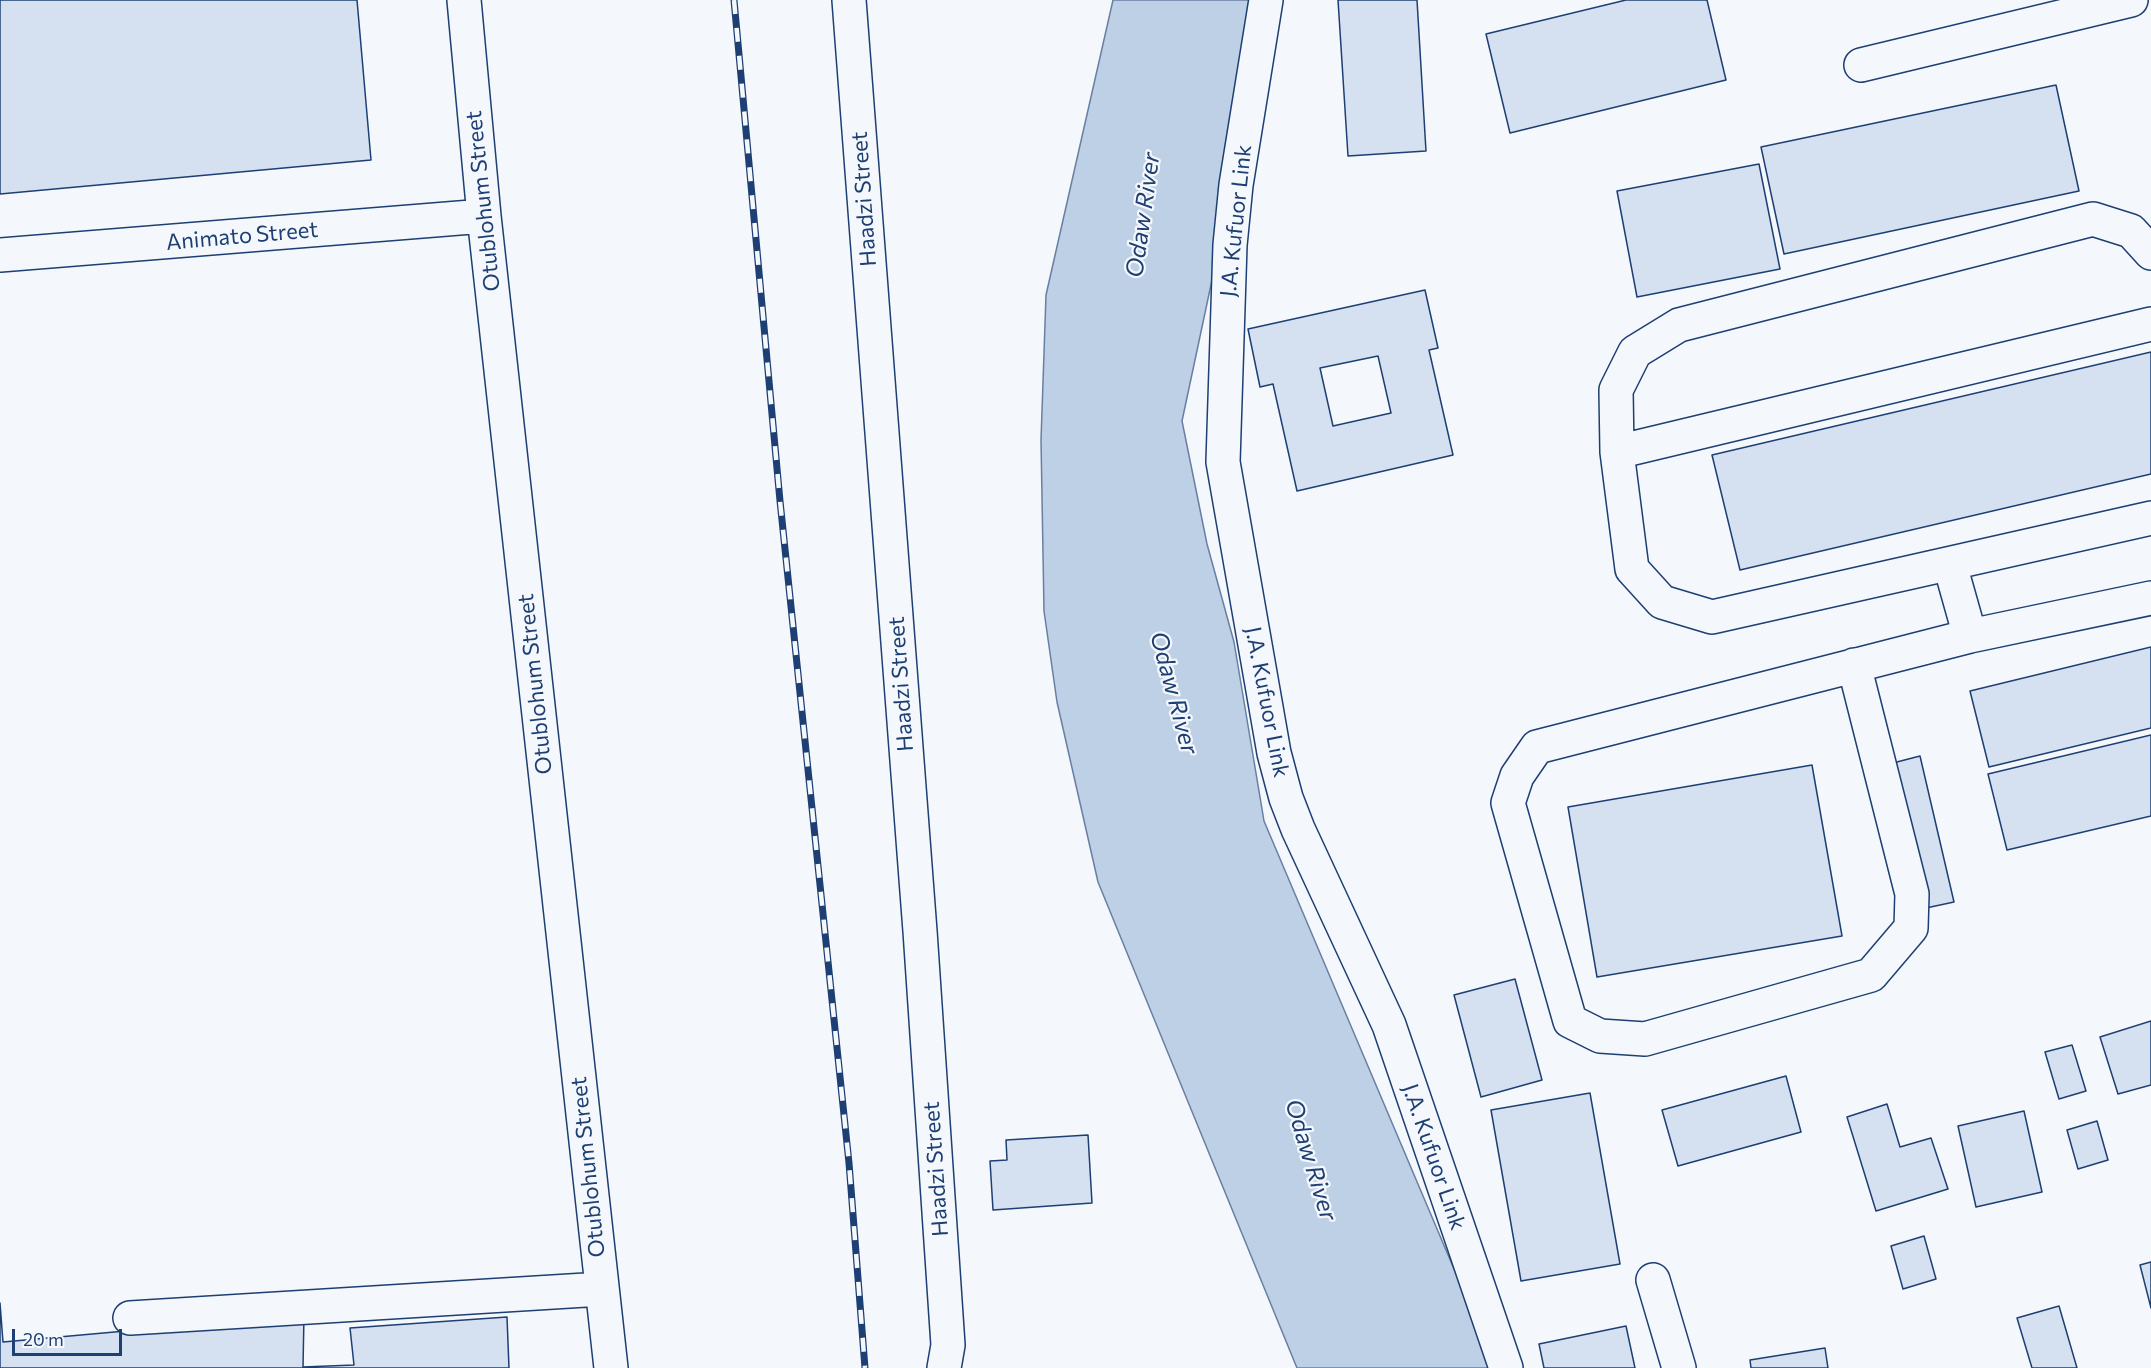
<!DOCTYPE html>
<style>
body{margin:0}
#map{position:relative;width:2151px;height:1368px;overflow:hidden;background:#f4f7fb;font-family:Commissioner,sans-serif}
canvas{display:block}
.scale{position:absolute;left:12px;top:1329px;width:110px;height:27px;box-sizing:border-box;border:3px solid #1d3f73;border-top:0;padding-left:8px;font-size:18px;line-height:21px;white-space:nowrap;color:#1d3f73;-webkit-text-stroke:4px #f4f7fb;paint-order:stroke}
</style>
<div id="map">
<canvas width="2151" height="1368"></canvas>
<div class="scale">20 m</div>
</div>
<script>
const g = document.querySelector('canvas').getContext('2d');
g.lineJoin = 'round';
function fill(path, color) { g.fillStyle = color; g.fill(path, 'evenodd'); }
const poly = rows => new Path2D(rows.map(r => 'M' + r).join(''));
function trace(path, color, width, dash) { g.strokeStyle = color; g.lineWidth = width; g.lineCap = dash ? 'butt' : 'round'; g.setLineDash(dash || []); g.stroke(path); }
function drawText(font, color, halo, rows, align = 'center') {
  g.font = font + ' Commissioner,sans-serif'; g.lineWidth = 4.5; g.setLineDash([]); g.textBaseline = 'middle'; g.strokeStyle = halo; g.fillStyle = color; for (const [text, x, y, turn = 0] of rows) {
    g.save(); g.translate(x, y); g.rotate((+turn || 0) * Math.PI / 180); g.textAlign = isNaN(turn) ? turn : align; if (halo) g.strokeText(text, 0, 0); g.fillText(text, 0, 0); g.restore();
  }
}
const water = poly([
 [1113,0,1260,0,1225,219,1182,421,1207,544,1234,642,1264,821,1496,1368,1297,1368,1098,882,1057,702,1044,611,1041,440,1046,295,1113,0]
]);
const building = poly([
 [0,0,357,0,371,160,0,194,0,0],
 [1338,0,1417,0,1426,151,1348,156,1338,0],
 [1626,0,1707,0,1726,80,1510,133,1486,34,1626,0],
 [2056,85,2079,191,1784,254,1761,147,2056,85],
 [1759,164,1780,269,1637,297,1617,191,1759,164],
 [1425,290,1438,348,1429,350,1453,455,1297,491,1273,384,1260,387,1248,329,1425,290],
 [1378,356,1391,413,1333,426,1320,368,1378,356],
 [2151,352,2151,474,1740,570,1712,455,2151,352],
 [2151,647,2151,728,1989,767,1970,691,2151,647],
 [2151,735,2151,816,2007,850,1988,774,2151,735],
 [1920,756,1954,902,1926,908,1893,763,1920,756],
 [1812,765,1842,936,1597,977,1568,807,1812,765],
 [1515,979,1542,1080,1481,1097,1454,995,1515,979],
 [2151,1021,2151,1085,2118,1094,2100,1037,2151,1021],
 [2072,1045,2086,1091,2059,1099,2045,1052,2072,1045],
 [1786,1076,1801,1132,1678,1166,1662,1110,1786,1076],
 [1590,1093,1620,1264,1521,1281,1491,1110,1590,1093],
 [1887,1104,1900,1147,1931,1138,1948,1189,1876,1211,1847,1117,1887,1104],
 [2024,1111,2042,1192,1976,1207,1958,1126,2024,1111],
 [2097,1121,2108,1160,2078,1169,2067,1130,2097,1121],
 [1088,1135,1092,1203,993,1210,990,1161,1007,1160,1006,1140,1088,1135],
 [1924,1236,1936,1279,1903,1289,1891,1246,1924,1236],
 [2151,1262,2151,1308,2140,1265,2151,1262],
 [0,1303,3,1342,304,1315,303,1367,354,1365,350,1328,507,1317,509,1368,0,1368,0,1303],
 [2059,1306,2077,1368,2032,1368,2017,1318,2059,1306],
 [1626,1326,1635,1368,1544,1368,1539,1344,1626,1326],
 [1825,1348,1828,1368,1751,1368,1750,1360,1825,1348]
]);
const minor = poly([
 [464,0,484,216,611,1368],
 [849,0,920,931,948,1345,944,1368],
 [1266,0,1236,185,1230,245,1223,462,1274,753,1286,798,1298,829,1389,1025,1506,1368],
 [1861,65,2131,0],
 [2151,253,2131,231,2093,219,1679,325,1635,352,1616,390,1617,452,1632,569,1662,602,1712,617,2151,518],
 [0,255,484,216],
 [1617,452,2151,324],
 [1950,565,1970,636],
 [1854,665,1912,894,1911,928,1871,975,1645,1039,1600,1036,1570,1021,1508,803,1517,776,1537,747,1970,636,2151,598],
 [1653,1280,1679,1368],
 [130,1318,602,1289]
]);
const rail = poly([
 [734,0,780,501,849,1163,865,1368]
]);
const streetNames = [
 ["Haadzi Street",864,199,-94],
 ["Otublohum Street",483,201,-96],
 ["J.A. Kufuor Link",1236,221,-84],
 ["Animato Street",242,236,-5],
 ["Otublohum Street",535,684,-96],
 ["Haadzi Street",901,684,-94],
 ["J.A. Kufuor Link",1267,702,79],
 ["J.A. Kufuor Link",1434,1157,71],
 ["Otublohum Street",588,1167,-96],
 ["Haadzi Street",936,1169,-94]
];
const waterNames = [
 ["Odaw River",1143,215,-82],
 ["Odaw River",1174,693,75],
 ["Odaw River",1311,1160,73]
];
fill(water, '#bed0e5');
trace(water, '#687fa3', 1.5);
fill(building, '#d5e0f0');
trace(building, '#1d3f73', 1.5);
trace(minor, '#1d3f73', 36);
trace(minor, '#f4f7fb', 33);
trace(rail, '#1d3f73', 7);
trace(rail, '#f4f7fb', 4.5, [14]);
drawText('22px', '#1d3f73', '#f4f7fb', streetNames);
drawText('italic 24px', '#1d3f73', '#f4f7fb', waterNames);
</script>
